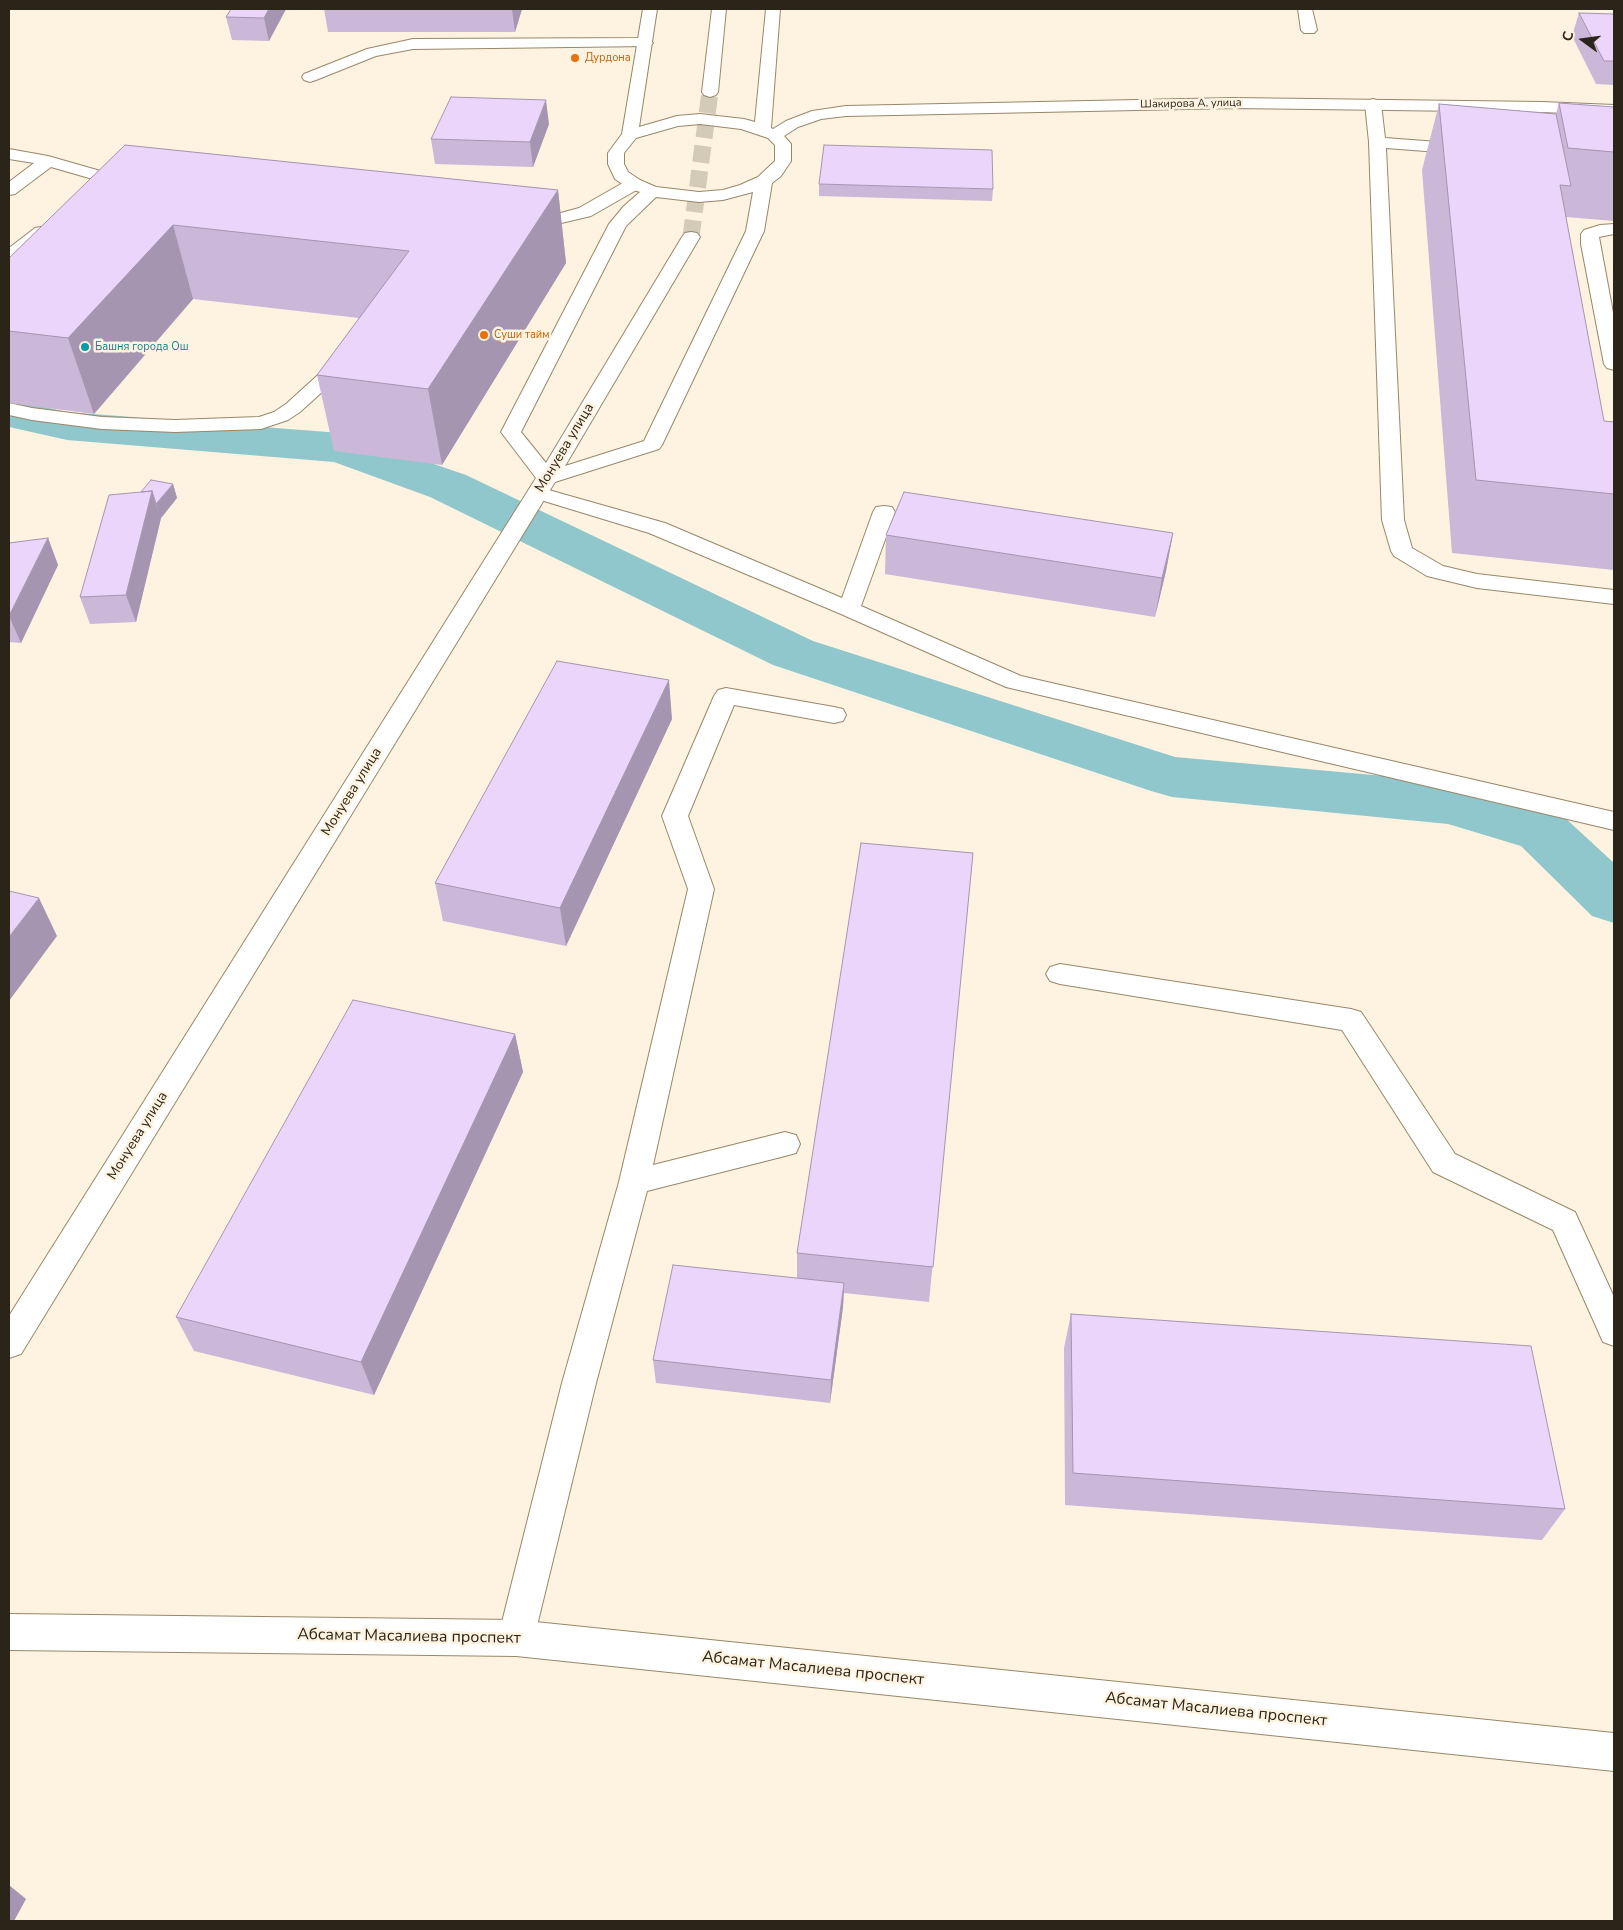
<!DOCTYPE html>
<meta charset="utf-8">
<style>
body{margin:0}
#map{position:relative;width:1623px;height:1930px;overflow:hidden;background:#fef3e0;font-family:"Nunito Sans",sans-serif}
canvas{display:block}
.frame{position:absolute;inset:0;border:10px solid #2b2418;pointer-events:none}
.north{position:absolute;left:1558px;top:15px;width:50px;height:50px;-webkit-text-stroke:4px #fef3e0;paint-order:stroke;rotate:284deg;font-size:14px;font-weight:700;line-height:20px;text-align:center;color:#2b2418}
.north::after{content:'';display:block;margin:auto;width:18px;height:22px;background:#2b2418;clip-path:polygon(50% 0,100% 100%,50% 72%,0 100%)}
</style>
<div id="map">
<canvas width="1623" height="1930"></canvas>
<div class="frame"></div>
<div class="north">С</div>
</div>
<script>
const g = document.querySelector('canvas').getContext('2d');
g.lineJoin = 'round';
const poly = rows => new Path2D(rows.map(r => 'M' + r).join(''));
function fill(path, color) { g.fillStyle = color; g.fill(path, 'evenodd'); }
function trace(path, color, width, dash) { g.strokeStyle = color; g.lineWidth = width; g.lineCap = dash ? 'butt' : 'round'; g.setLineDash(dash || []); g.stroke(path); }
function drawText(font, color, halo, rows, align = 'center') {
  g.font = font + ' "Nunito Sans",sans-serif'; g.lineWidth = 5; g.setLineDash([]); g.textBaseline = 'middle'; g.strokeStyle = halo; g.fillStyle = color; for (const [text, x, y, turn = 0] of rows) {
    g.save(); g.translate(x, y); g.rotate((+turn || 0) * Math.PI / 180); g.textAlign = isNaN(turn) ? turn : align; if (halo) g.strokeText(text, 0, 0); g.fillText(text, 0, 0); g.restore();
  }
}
const canal = poly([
 [9,399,67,412,341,433,358,438,466,475,813,641,1175,757,1450,782,1563,816,1614,863,1614,923,1592,916,1521,846,1448,824,1172,797,1151,791,773,665,430,497,334,462,67,440,9,427,9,399]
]);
const majorTunnel = poly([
 [691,237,710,92]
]);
const minor = poly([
 [1298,9,1312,9,1317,30,1314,33,1304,33,1301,30,1298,9],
 [645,38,650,40,653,43,650,46,413,49,376,56,316,80,310,82,304,80,302,77,304,74,367,49,413,39,645,38],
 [1373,99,1379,101,1381,104,1385,138,1465,144,1471,145,1473,149,1471,153,1465,154,1386,148,1404,520,1412,548,1443,566,1477,574,1614,590,1614,604,1477,588,1427,576,1394,556,1391,551,1382,520,1369,142,1365,104,1367,101,1373,99],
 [9,149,48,156,111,174,132,176,138,177,141,181,138,185,132,186,110,184,51,167,15,194,9,195,9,182,34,163,9,159,9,149],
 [634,179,640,180,643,184,640,188,591,216,557,224,524,226,518,225,515,221,518,217,524,216,557,214,579,208,628,180,634,179],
 [1614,224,1614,234,1599,237,1614,318,1614,370,1607,368,1604,364,1581,244,1581,234,1584,230,1600,225,1614,224],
 [41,227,47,228,50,232,47,236,15,261,9,262,9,248,35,228,41,227],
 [336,363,343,365,346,369,343,373,300,412,288,420,261,429,175,432,102,429,32,420,9,415,9,403,32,408,102,417,175,420,259,417,274,412,286,404,329,365,336,363],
 [538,487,665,523,842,598,873,512,876,507,884,506,892,507,895,512,861,606,1021,676,1614,812,1614,830,1006,687,841,614,649,533,531,497,527,493,531,489,538,487],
 [726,688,834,707,843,709,846,715,843,721,834,723,734,705,688,816,714,889,653,1165,785,1132,796,1135,800,1144,796,1153,785,1156,647,1191,596,1383,534,1638,529,1651,516,1656,503,1651,498,1638,562,1383,619,1182,688,889,662,816,714,696,718,690,726,688],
 [1060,964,1351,1009,1361,1012,1455,1154,1575,1212,1614,1297,1614,1346,1603,1342,1553,1230,1433,1172,1342,1030,1060,984,1050,981,1046,974,1050,967,1060,964]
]);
const major = poly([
 [643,9,657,9,639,127,677,116,700,114,744,119,755,122,766,9,780,9,771,128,773,129,786,121,812,111,846,106,1234,98,1542,102,1614,105,1614,115,1542,112,1234,108,846,116,821,119,798,127,784,136,791,144,791,161,781,176,772,183,764,231,662,445,659,449,555,482,21,1354,9,1358,9,1316,536,478,501,432,609,224,624,206,640,192,628,188,615,179,608,164,608,153,622,134,643,9],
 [700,124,741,129,768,138,775,145,775,161,758,177,740,185,723,190,699,192,656,187,640,180,628,172,624,164,624,153,636,138,678,126,700,124],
 [753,192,746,231,644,441,565,466,700,237,697,233,691,232,685,233,682,237,546,463,521,432,626,226,656,197,699,202,723,200,753,192],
 [712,9,726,9,718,92,716,95,710,97,704,95,702,92,712,9],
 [9,1614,516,1620,1614,1733,1614,1771,516,1656,9,1650,9,1614]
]);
const wall = poly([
 [286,9,269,41,232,40,226,17],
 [324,9,522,9,515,32,328,32],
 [1579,13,1614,14,1614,85,1596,84,1572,36],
 [1559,103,1614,107,1614,221,1566,217,1604,421,1614,422,1614,570,1452,553,1422,170,1439,104,1556,114],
 [549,124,533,167,435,164,431,139],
 [125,145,558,190,566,263,442,465,334,451,317,375,359,318,193,299,94,414,9,403,9,258],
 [819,184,993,189,992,201,819,196],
 [173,484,177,498,161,518,136,622,90,624,80,597],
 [1173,533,1166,571,1155,617,885,574,886,535],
 [48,538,58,565,21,643,9,642,9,543],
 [672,719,566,946,443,921,435,883],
 [973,853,929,1302,844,1293,843,1307,830,1403,656,1383,653,1360,797,1278,797,1253],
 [515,1034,523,1072,374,1395,194,1351,176,1317],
 [1071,1314,1565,1509,1542,1540,1065,1505,1064,1348]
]);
const shadedWall = poly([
 [269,9,286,9,269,41,264,18],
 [512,9,522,9,515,32],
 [546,100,549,124,533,167,530,142],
 [558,190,566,263,442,465,428,389],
 [173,225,193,299,94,414,68,338],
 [173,484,177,498,161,518,156,504],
 [152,491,161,518,136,622,126,595],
 [1173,533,1166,571,1155,617,1162,578],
 [48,538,58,565,21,643,9,616],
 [669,680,672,719,566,946,560,908],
 [39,898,57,936,9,1001,9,937],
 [515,1034,523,1072,374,1395,361,1362],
 [844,1283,843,1307,830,1403,831,1380],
 [9,1885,26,1899,14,1921,9,1921]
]);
const building = poly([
 [231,9,269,9,264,18,226,17,231,9],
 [1579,13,1614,14,1614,61,1604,61,1579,13],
 [451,97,546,100,530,142,431,139,451,97],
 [1559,103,1614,107,1614,152,1568,148,1559,103],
 [1439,104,1556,114,1571,186,1560,185,1604,421,1614,422,1614,494,1476,480,1439,104],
 [125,145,558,190,428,389,317,375,409,251,173,225,68,338,9,331,9,258,125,145],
 [824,145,992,150,993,189,819,184,824,145],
 [151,480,173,484,156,504,152,491,141,492,151,480],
 [152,491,126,595,80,597,109,495,152,491],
 [904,492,1173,533,1162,578,886,535,904,492],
 [48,538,9,616,9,543,48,538],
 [557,661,669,680,560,908,435,883,557,661],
 [861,843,973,853,933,1267,797,1253,861,843],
 [9,891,39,898,9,937,9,891],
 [353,1000,515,1034,361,1362,176,1317,353,1000],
 [673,1265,844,1283,831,1380,653,1360,673,1265],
 [1071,1314,1531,1346,1565,1509,1073,1473,1071,1314]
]);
const markers = [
 [575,58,5,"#e8710a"],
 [484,335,5,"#e8710a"],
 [85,347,5,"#0f9aa8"]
];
const farFoodnames = [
 ["Дурдона",585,58],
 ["Суши тайм",494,335]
];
const farStreetnames = [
 ["Шакирова А. улица",1191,104,-1]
];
const farCulturenames = [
 ["Башня города Ош",95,347]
];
const streetNames = [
 ["Монуева улица",565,448,-59],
 ["Монуева улица",352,792,-58],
 ["Монуева улица",138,1136,-58]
];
const nearStreetnames = [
 ["Абсамат Масалиева проспект",409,1637,1],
 ["Абсамат Масалиева проспект",813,1669,6],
 ["Абсамат Масалиева проспект",1216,1710,6]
];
fill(canal, '#90c7cc');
trace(majorTunnel, '#d4cab8', 17, [17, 8]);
trace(minor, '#988769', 2);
trace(major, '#988769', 2);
fill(minor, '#fff');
fill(major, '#fff');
fill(wall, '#cbb7d8');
fill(shadedWall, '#a595b0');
fill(building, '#ecd5fb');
trace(building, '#a595b0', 1);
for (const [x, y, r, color] of markers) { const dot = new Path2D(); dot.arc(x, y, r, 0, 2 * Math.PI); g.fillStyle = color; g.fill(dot); trace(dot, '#fef3e0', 2); }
drawText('11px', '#c56008', '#fef3e0', farFoodnames, 'left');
drawText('11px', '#2b2418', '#fef3e0', farStreetnames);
drawText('11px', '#0d838f', '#fef3e0', farCulturenames, 'left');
drawText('14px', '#2b2418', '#fef3e0', streetNames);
drawText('16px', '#2b2418', '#fef3e0', nearStreetnames);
</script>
